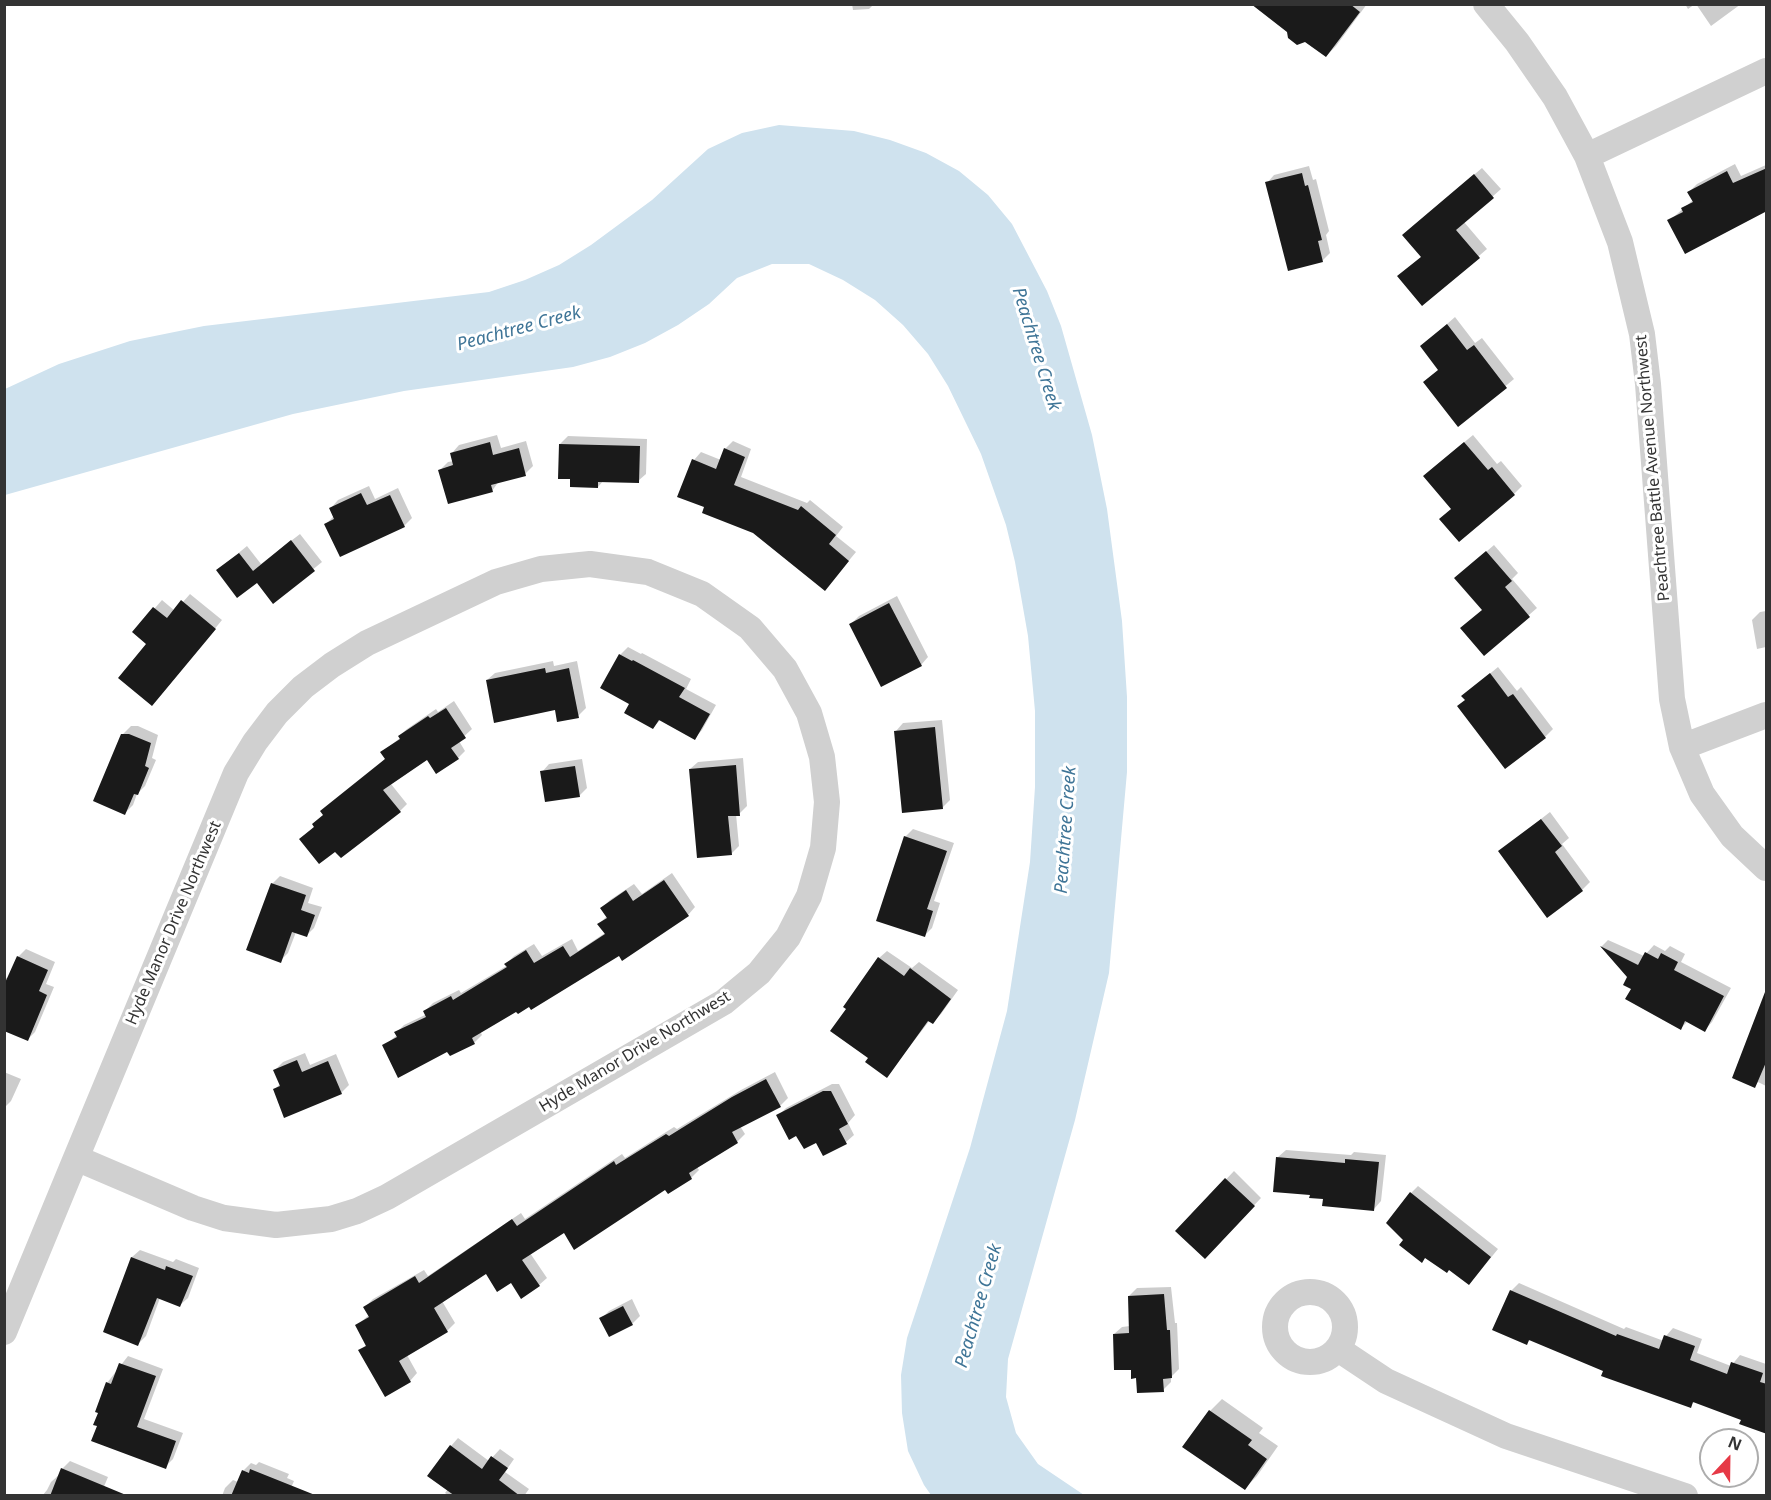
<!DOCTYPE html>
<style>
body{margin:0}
#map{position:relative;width:1771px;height:1500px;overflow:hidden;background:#fff;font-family:"Noto Sans",sans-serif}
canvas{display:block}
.frame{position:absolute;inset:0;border:6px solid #333;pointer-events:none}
.north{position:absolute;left:1699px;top:1428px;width:60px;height:60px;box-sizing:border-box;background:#fff;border:2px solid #adadad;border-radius:50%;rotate:22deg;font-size:16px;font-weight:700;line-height:24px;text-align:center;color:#333}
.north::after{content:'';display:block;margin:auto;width:21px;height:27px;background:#e63946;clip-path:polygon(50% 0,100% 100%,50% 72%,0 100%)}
</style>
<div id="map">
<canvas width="1771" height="1500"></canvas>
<div class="frame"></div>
<div class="north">N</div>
</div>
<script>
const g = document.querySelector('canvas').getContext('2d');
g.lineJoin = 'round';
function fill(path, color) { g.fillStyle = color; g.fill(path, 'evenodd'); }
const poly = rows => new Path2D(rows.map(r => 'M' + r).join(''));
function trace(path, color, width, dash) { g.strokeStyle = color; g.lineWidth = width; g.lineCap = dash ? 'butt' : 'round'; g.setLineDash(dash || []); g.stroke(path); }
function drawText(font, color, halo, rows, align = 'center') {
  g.font = font + ' "Noto Sans",sans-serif'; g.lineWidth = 6; g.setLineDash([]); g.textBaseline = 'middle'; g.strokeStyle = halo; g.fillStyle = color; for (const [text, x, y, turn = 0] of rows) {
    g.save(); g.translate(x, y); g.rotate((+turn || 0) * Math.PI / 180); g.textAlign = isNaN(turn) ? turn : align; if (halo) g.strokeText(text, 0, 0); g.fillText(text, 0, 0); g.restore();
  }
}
const water = poly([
 [779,125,854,131,890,140,926,153,959,171,988,195,1012,224,1047,291,1061,326,1092,435,1107,509,1122,621,1127,697,1127,772,1109,973,1075,1120,1008,1359,1006,1397,1016,1433,1038,1464,1084,1495,931,1495,924,1485,908,1451,902,1413,901,1375,907,1338,970,1148,1007,1011,1030,862,1035,787,1035,711,1028,636,1015,562,1006,525,981,454,948,386,928,354,903,325,875,300,843,280,809,264,772,264,737,278,709,304,678,325,645,343,610,357,573,367,404,391,293,414,5,495,5,389,59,364,130,341,204,326,489,292,525,280,559,265,591,245,652,200,708,149,742,133]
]);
const shadow = poly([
 [852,4,874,4,869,9,853,10],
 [1264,4,1367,4,1336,46,1326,56,1289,31],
 [1685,4,1695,4,1688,9],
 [1696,4,1741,4,1711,26],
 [1735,164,1741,176,1766,165,1766,210,1669,221,1693,200,1689,192,1697,184],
 [1309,166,1313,180,1316,179,1329,231,1326,235,1330,253,1322,261,1267,183,1274,175],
 [1482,168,1501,189,1464,222,1487,249,1423,304,1407,269,1422,256,1412,227],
 [1455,317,1475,343,1482,338,1514,379,1459,425,1440,369,1422,346],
 [497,435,501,448,526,441,533,466,525,474,499,481,492,491,440,470,448,462,454,461,452,453,459,445],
 [1473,435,1497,464,1501,461,1522,486,1514,494,1452,509,1433,468],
 [568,436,647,439,646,474,638,481,604,480,598,487,571,478,560,444],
 [733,441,751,449,741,477,807,503,810,500,843,527,836,536,856,552,832,581,754,532,706,506,694,460,701,452,721,460,725,449],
 [369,486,375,499,398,488,412,518,404,526,326,524,334,516,331,508,338,500],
 [300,534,322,562,273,602,257,581,218,570,247,546,261,564],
 [1494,545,1518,573,1512,579,1537,608,1484,654,1483,609,1464,571],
 [190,594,222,620,160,696,148,643,134,632,162,600,175,611],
 [897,596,928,657,921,665,851,624,859,616],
 [1766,611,1766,647,1757,649,1752,620,1760,612],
 [628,647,641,654,642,653,691,679,686,689,716,705,702,730,695,738,661,719,653,728,620,655],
 [553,661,554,666,577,661,586,708,578,716,487,680,495,673],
 [1498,667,1517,691,1521,687,1553,729,1545,737,1466,699,1463,696],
 [454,701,472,729,459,741,465,751,458,758,427,758,391,784,407,804,400,811,336,850,301,839,386,758,382,752,400,738,399,736,407,729,436,709,438,712],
 [942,720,950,800,942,808,896,731,903,723],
 [131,726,138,726,158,735,152,758,156,760,145,786,137,794,133,805,125,813,122,735],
 [743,758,747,806,739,814,736,814,739,846,731,854,690,769,698,762],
 [582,759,587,788,579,796,542,772,549,764],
 [1550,812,1569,838,1562,844,1590,882,1582,890,1500,851],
 [913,829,954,843,934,901,940,903,932,928,924,936,905,837],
 [672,873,695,907,688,915,530,1005,516,1010,480,1031,482,1035,474,1043,448,1050,384,1046,397,1035,396,1033,404,1025,427,1014,425,1011,433,1003,459,990,461,993,508,965,506,964,514,956,534,944,542,956,572,939,578,951,605,933,599,924,607,916,602,908,610,900,634,884,642,894],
 [280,876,313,888,308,903,322,907,314,928,306,936,296,932,288,953,280,961,272,884],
 [1608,940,1644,956,1654,945,1665,951,1670,946,1685,954,1681,962,1731,988,1712,1022,1705,1030,1688,1021,1681,1028,1632,989,1629,977,1601,947],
 [26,949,55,962,46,984,54,987,35,1032,28,1039,4,1030,4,977,9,979,18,957],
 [887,951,912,968,919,962,958,990,941,1014,933,1022,930,1020,887,1076,870,1058,848,1008,879,958],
 [1766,1006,1766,1086,1758,1082,1755,1086],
 [305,1053,310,1065,336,1054,349,1085,341,1093,274,1090,281,1083,275,1070,283,1062],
 [4,1072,21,1079,11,1101,4,1108],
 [775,1072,788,1098,780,1106,740,1126,745,1134,737,1142,697,1167,699,1170,691,1178,564,1231,530,1253,547,1278,539,1285,511,1281,486,1272,442,1301,455,1323,447,1331,407,1355,417,1373,410,1381,360,1351,367,1344,356,1326,369,1315,365,1307,373,1299,424,1270,428,1276,521,1213,525,1219,622,1154,625,1158,674,1127,677,1129,741,1090],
 [832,1084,839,1084,855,1115,848,1123,854,1135,846,1142,797,1133,778,1116,786,1108],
 [1286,1150,1351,1155,1354,1152,1386,1155,1381,1201,1374,1209,1311,1194,1278,1157],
 [1234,1171,1261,1198,1205,1257,1177,1231],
 [1418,1186,1498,1249,1476,1276,1449,1269,1426,1257,1405,1239,1411,1193],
 [140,1250,173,1262,176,1259,199,1268,188,1298,180,1305,160,1298,146,1336,138,1344,132,1257],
 [1519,1283,1624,1329,1626,1327,1664,1341,1666,1336,1673,1328,1702,1339,1697,1353,1731,1366,1740,1355,1766,1364,1766,1433,1743,1419,1695,1401,1690,1406,1531,1339,1527,1343,1511,1291],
 [1171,1287,1175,1323,1177,1323,1179,1369,1171,1377,1171,1382,1163,1390,1137,1377,1114,1334,1122,1327,1130,1326,1129,1296,1137,1288],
 [632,1299,640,1316,632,1324,601,1319,609,1311],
 [128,1356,163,1369,144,1419,183,1433,173,1459,165,1467,98,1425,107,1383],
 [1222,1399,1263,1428,1259,1433,1278,1446,1257,1476,1245,1488,1210,1411],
 [458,1438,489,1461,500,1449,514,1459,505,1472,529,1489,524,1496,449,1496,445,1493,448,1489,451,1446],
 [70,1461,108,1477,100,1496,42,1496,47,1490,51,1482,60,1474,62,1469],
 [259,1462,289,1474,287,1478,294,1481,290,1490,303,1495,222,1496,225,1488,233,1480,238,1482,243,1471,251,1463,256,1465]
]);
const building = poly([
 [1251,4,1350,4,1360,12,1326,57,1305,42,1297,45,1288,38,1287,32],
 [1767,168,1767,211,1685,254,1667,220,1683,212,1681,208,1693,202,1687,192,1727,171,1733,183],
 [1302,173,1305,186,1308,185,1322,240,1318,241,1323,262,1288,271,1265,182],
 [1474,174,1494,198,1456,230,1480,258,1422,306,1397,276,1421,257,1402,235],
 [1447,324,1467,350,1474,345,1507,388,1458,427,1423,382,1438,370,1420,346],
 [490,442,493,455,519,448,526,476,491,485,493,492,448,504,438,470,453,465,450,453],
 [1464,442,1488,470,1492,467,1515,495,1459,542,1439,519,1451,509,1423,476],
 [559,444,640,446,639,483,598,482,598,488,570,487,570,479,558,479],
 [724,448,745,457,734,485,798,510,801,506,836,535,829,544,849,561,825,591,753,533,702,513,704,507,677,497,692,459,716,469],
 [361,493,367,505,390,495,405,527,340,557,324,524,334,519,329,508],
 [291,540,315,571,273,604,257,583,237,598,216,570,239,553,253,571],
 [1486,551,1512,581,1505,587,1530,617,1484,656,1460,628,1482,610,1454,578],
 [181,600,216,629,152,706,118,678,146,644,132,632,153,607,167,618],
 [889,603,922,666,881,687,849,624],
 [619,654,632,661,633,660,685,688,679,697,710,714,695,740,659,720,653,729,624,713,629,704,600,688],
 [545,668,546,673,569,668,579,718,557,722,555,710,494,723,486,680],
 [1490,673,1508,697,1513,694,1546,738,1505,769,1457,706,1465,700,1461,696],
 [446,708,466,738,451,748,459,759,436,774,427,760,383,790,401,812,341,858,335,852,319,864,299,839,314,827,312,824,323,815,320,811,385,759,380,752,400,739,398,736,428,716,430,718],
 [935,727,943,809,902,813,894,731],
 [121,734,129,734,151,743,145,766,149,768,138,795,134,794,125,815,93,801],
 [736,765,740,816,728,816,732,855,697,858,689,769],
 [575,766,580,797,545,802,540,771],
 [1541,819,1562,846,1555,852,1583,891,1547,918,1498,851],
 [904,836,947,851,927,909,933,911,925,937,876,921],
 [664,880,689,916,622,961,619,956,531,1010,529,1007,518,1014,516,1012,472,1038,475,1044,450,1056,447,1052,398,1078,382,1045,397,1037,394,1032,426,1017,423,1011,451,996,453,1000,507,967,504,964,526,950,534,963,563,946,570,957,605,934,597,924,607,918,600,908,626,890,633,901],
 [271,883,306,895,301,910,315,915,307,937,292,932,281,963,246,950],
 [1600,946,1638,965,1645,952,1658,959,1661,953,1678,962,1674,970,1724,996,1705,1032,1685,1021,1681,1030,1625,999,1631,989,1623,985,1627,977],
 [17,956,48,970,39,991,47,995,28,1041,4,1031,4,985],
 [878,957,904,976,910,968,951,999,933,1024,928,1021,887,1078,865,1062,868,1058,830,1031,846,1009,843,1007],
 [1765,992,1767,992,1767,1060,1755,1088,1732,1078],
 [297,1060,302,1072,328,1061,342,1094,284,1118,273,1089,280,1086,273,1070],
 [766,1079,781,1107,732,1132,738,1143,689,1173,692,1179,668,1194,665,1190,574,1250,564,1233,522,1260,540,1286,521,1299,511,1283,497,1292,486,1274,434,1308,448,1332,399,1361,411,1382,385,1397,358,1350,366,1346,355,1325,369,1317,363,1307,415,1276,419,1283,512,1219,517,1226,614,1161,616,1165,666,1134,669,1136,732,1097],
 [823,1091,831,1091,848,1124,839,1129,847,1144,823,1156,816,1143,804,1149,796,1136,789,1140,776,1115],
 [1276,1157,1345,1163,1345,1159,1379,1162,1374,1211,1322,1206,1323,1199,1309,1198,1310,1195,1273,1192],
 [1225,1178,1255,1206,1205,1259,1175,1231],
 [1410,1192,1491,1257,1469,1285,1449,1270,1447,1273,1425,1258,1422,1263,1399,1245,1403,1240,1386,1223],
 [131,1257,165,1270,166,1266,193,1276,180,1307,157,1298,138,1346,103,1332],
 [1510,1290,1616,1336,1617,1334,1659,1349,1664,1335,1695,1346,1690,1360,1727,1374,1731,1362,1763,1373,1760,1382,1767,1384,1767,1434,1739,1424,1741,1420,1693,1402,1691,1408,1601,1376,1603,1371,1529,1340,1527,1345,1492,1330],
 [1164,1294,1167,1330,1170,1330,1172,1378,1163,1379,1164,1392,1137,1393,1136,1378,1131,1379,1131,1370,1114,1370,1113,1334,1129,1333,1128,1296],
 [623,1306,633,1325,609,1337,599,1318],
 [119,1363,156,1376,137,1427,176,1441,166,1469,91,1441,97,1426,93,1425,98,1413,95,1412,106,1382,111,1384],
 [1209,1410,1252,1440,1248,1445,1267,1459,1245,1490,1182,1447],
 [450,1445,482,1469,491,1456,508,1468,499,1480,520,1496,455,1496,427,1476],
 [61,1468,126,1495,126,1496,50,1496],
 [250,1469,315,1495,314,1496,231,1496,242,1470,249,1473]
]);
const minor = poly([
 [1486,4,1517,42,1555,97,1587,156,1620,242,1642,334,1648,384,1672,699,1682,747,1702,794,1732,836,1766,868],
 [1587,156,1766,71],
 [590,564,648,572,702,594,750,628,785,669,809,713,822,757,827,802,823,848,809,896,788,937,759,973,724,1002,387,1197,357,1211,331,1219,276,1225,224,1218,193,1208,76,1158,236,773,255,742,277,713,303,687,332,665,367,643,496,582,541,569,590,564],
 [1682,747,1766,715],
 '1275 1327a35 35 0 1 1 70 0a35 35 0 1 1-70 0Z',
 [4,1332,76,1158],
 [1338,1349,1386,1381,1506,1436,1685,1496]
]);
const streetNames = [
 ["Peachtree Battle Avenue Northwest",1653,468,-95],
 ["Hyde Manor Drive Northwest",174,923,-67],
 ["Hyde Manor Drive Northwest",635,1052,-31]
];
const waterNames = [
 ["Peachtree Creek",519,329,-15],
 ["Peachtree Creek",1036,349,73],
 ["Peachtree Creek",1066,830,-86],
 ["Peachtree Creek",979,1306,-74]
];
fill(water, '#cfe2ee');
fill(shadow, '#0003');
fill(building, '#1a1a1a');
trace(minor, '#d0d0d0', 26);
drawText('16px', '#333', '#fff', streetNames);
drawText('italic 18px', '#3f7597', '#fff', waterNames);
</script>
